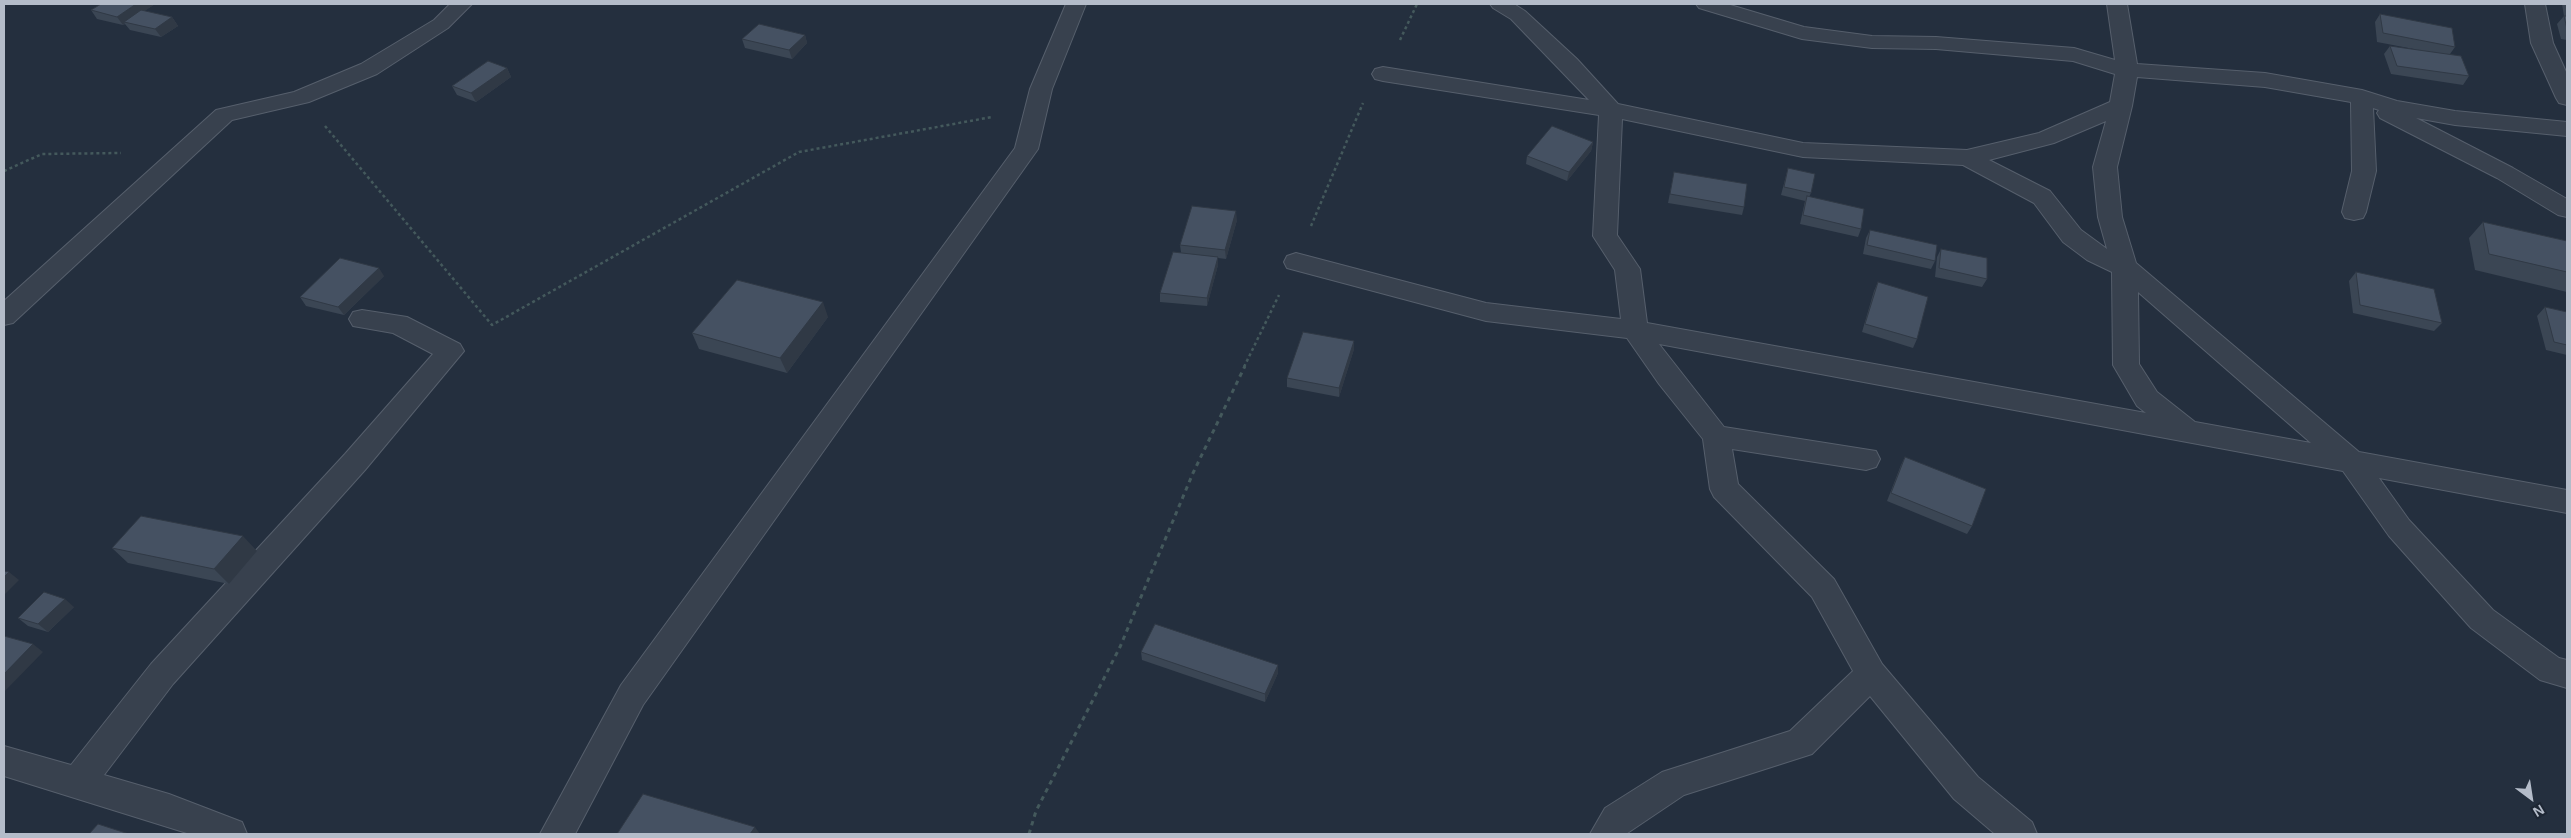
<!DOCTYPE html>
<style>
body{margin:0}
#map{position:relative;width:2571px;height:838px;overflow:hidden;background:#242f3e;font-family:Helvetica,sans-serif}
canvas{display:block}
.frame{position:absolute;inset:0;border:5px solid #b4bcc9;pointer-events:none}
.north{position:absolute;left:2506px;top:773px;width:50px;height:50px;-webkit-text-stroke:4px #1d2633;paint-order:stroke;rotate:149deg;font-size:14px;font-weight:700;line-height:20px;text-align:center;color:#b4bcc9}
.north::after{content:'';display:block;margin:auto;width:18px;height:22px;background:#b4bcc9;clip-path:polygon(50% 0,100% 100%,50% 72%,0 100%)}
</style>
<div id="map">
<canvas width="2571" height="838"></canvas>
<div class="frame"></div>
<div class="north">N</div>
</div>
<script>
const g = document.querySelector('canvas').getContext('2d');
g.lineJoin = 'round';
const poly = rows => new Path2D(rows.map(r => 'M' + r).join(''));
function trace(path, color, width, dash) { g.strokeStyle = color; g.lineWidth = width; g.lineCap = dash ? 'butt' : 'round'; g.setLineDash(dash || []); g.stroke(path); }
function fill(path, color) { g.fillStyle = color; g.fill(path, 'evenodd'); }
const pathFar1 = poly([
 [1400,40,1417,4],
 [325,126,492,325,799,152,992,117],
 [4,171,42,154,121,153],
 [1311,226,1363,103],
 [1244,367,1279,295]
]);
const path = poly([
 [1029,834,1036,811,1120,647,1193,473,1245,366]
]);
const street = poly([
 [450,4,472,4,448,28,377,74,309,102,232,120,13,323,4,325,4,301,216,110,294,92,361,64,434,20,450,4],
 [1066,4,1086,4,1052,89,1038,149,643,705,575,834,540,834,621,685,1015,148,1030,89,1066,4],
 [1490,4,1514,4,1525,11,1577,59,1618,104,1803,143,1967,150,2039,133,2110,102,2115,74,2073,61,1936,49,1872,48,1802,39,1699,8,1696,4,1727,4,1804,27,1872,36,1936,37,2074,48,2115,60,2107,4,2127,4,2137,64,2265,73,2362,90,2397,101,2455,111,2567,122,2567,136,2455,125,2416,118,2513,168,2567,199,2567,217,2558,215,2497,178,2380,118,2377,113,2379,110,2373,108,2376,171,2366,212,2363,218,2354,220,2345,218,2342,212,2352,171,2351,102,2265,87,2137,77,2132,106,2117,167,2122,217,2136,263,2359,452,2567,490,2567,513,2379,478,2409,520,2493,610,2559,658,2567,660,2567,688,2540,680,2471,628,2389,536,2343,471,1659,344,1724,427,1876,451,1880,459,1876,467,1866,470,1732,449,1738,484,1834,579,1882,664,1978,777,2032,822,2037,834,1995,834,1954,799,1870,696,1812,754,1684,795,1626,834,1590,834,1605,808,1662,772,1790,731,1853,671,1812,597,1714,497,1710,489,1703,439,1659,384,1627,338,1486,321,1287,268,1284,262,1287,256,1296,253,1486,303,1621,319,1615,270,1593,236,1599,115,1383,81,1375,79,1372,74,1375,69,1383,67,1589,100,1511,19,1493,8,1490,4],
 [1622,119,1803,157,1963,165,2034,203,2063,242,2087,260,2112,272,2113,365,2137,406,2146,413,1647,323,1640,269,1617,235,1622,119],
 [2106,121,2093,167,2098,217,2107,249,2081,230,2050,191,1989,160,2054,143,2106,121],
 [2138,292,2311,443,2195,422,2157,392,2139,364,2138,292],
 [2525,4,2545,4,2553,43,2567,74,2567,105,2559,103,2556,98,2531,43,2525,4],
 [362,310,407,317,460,344,464,351,365,470,173,684,104,775,169,794,242,822,247,834,190,834,4,776,4,746,71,765,151,664,345,454,433,354,393,333,353,326,349,319,353,312,362,310]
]);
const wall = poly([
 [101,4,155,4,144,11,172,17,178,26,161,37,130,30,125,24,123,25,97,19,91,10],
 [2562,4,2567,4,2567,40,2561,39,2557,24,2564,16],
 [2380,14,2455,47,2450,54,2469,76,2463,85,2391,74,2384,54,2390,46,2419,50,2377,42,2375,22],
 [805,35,807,43,792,59,745,48,742,39],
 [507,68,511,77,476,102,457,95,452,86],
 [1593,142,1591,151,1567,181,1526,164,1527,156],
 [1788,168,1811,193,1809,197,1861,229,1858,237,1800,224,1805,201,1781,195],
 [1674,172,1744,207,1742,215,1668,203],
 [1237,220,1226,259,1218,258,1218,265,1207,306,1160,302,1160,293,1181,252,1180,245],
 [2483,222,2567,241,2567,292,2475,270,2469,238],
 [1870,230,1935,261,1931,269,1863,254,1866,238],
 [1941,249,1987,279,1982,287,1935,277,1937,257],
 [2356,272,2442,323,2434,331,2353,313,2349,281],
 [384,276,344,315,306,306,300,297],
 [1878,282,1917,339,1913,348,1862,332,1874,291],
 [2545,307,2567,312,2567,355,2546,350,2537,316],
 [828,317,787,373,699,349,692,333],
 [1354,341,1354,349,1339,397,1287,387,1287,378],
 [1905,457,1972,526,1967,534,1887,501,1901,465],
 [112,548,257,551,229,584,128,563],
 [74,607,48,632,28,626,18,618],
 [1141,652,1278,665,1278,673,1265,702,1142,660]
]);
const shadedWall = poly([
 [136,4,155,4,127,23,124,22,125,24,123,25,117,17],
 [172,17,178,26,161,37,155,29],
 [805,35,807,43,792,59,789,50],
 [507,68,511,77,476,102,471,93],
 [1593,142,1591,151,1567,181,1569,172],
 [1236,211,1237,220,1226,259,1225,250],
 [1218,257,1218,265,1207,306,1207,298],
 [379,268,384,276,344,315,338,307],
 [823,302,828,317,787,373,780,358],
 [1354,341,1354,349,1339,397,1339,388],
 [243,536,257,551,229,584,214,569],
 [9,572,19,580,4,595,4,577],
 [65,599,74,607,48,632,38,624],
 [33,644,43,652,4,692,4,674],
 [1278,665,1278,673,1265,702,1265,694],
 [755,827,760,834,750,834]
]);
const building = poly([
 [101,4,136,4,117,17,91,10,101,4],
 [141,10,172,17,155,29,124,22,141,10],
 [2380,14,2452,28,2455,47,2383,33,2380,14],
 [2564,16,2567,16,2567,29,2564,16],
 [759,24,805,35,789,50,742,39,759,24],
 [2390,46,2461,56,2469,76,2397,66,2390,46],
 [488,61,507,68,471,93,452,86,488,61],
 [1552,126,1593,142,1569,172,1527,156,1552,126],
 [1788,168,1815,174,1811,193,1784,187,1788,168],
 [1674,172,1747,184,1744,207,1670,194,1674,172],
 [1807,196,1864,209,1861,229,1803,215,1807,196],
 [1192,206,1236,211,1225,250,1180,245,1192,206],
 [2483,222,2567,241,2567,272,2489,254,2483,222],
 [1870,230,1937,245,1935,261,1867,245,1870,230],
 [1941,249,1987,258,1987,279,1939,268,1941,249],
 [1173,252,1218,257,1207,298,1160,293,1173,252],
 [340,258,379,268,338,307,300,297,340,258],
 [2356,272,2434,289,2442,323,2360,305,2356,272],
 [737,280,823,302,780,358,692,333,737,280],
 [1878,282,1928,297,1917,339,1865,324,1878,282],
 [2545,307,2567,312,2567,345,2554,342,2545,307],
 [1303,332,1354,341,1339,388,1287,378,1303,332],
 [1905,457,1986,489,1972,526,1891,493,1905,457],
 [141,516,243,536,214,569,112,548,141,516],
 [4,571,9,572,4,577,4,571],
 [44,592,65,599,38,624,18,618,44,592],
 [1155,624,1278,665,1265,694,1141,652,1155,624],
 [4,636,33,644,4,674,4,636],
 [643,794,755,827,750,834,617,834,643,794],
 [98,824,129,834,89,834,98,824]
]);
trace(street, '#565f6c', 2);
trace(pathFar1, '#44595c', 2.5, [3, 3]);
trace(path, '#44595c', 3, [4.5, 4.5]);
fill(street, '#38414e');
fill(wall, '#3b4654');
fill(shadedWall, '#303945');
fill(building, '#455162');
trace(building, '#303945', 1);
</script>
